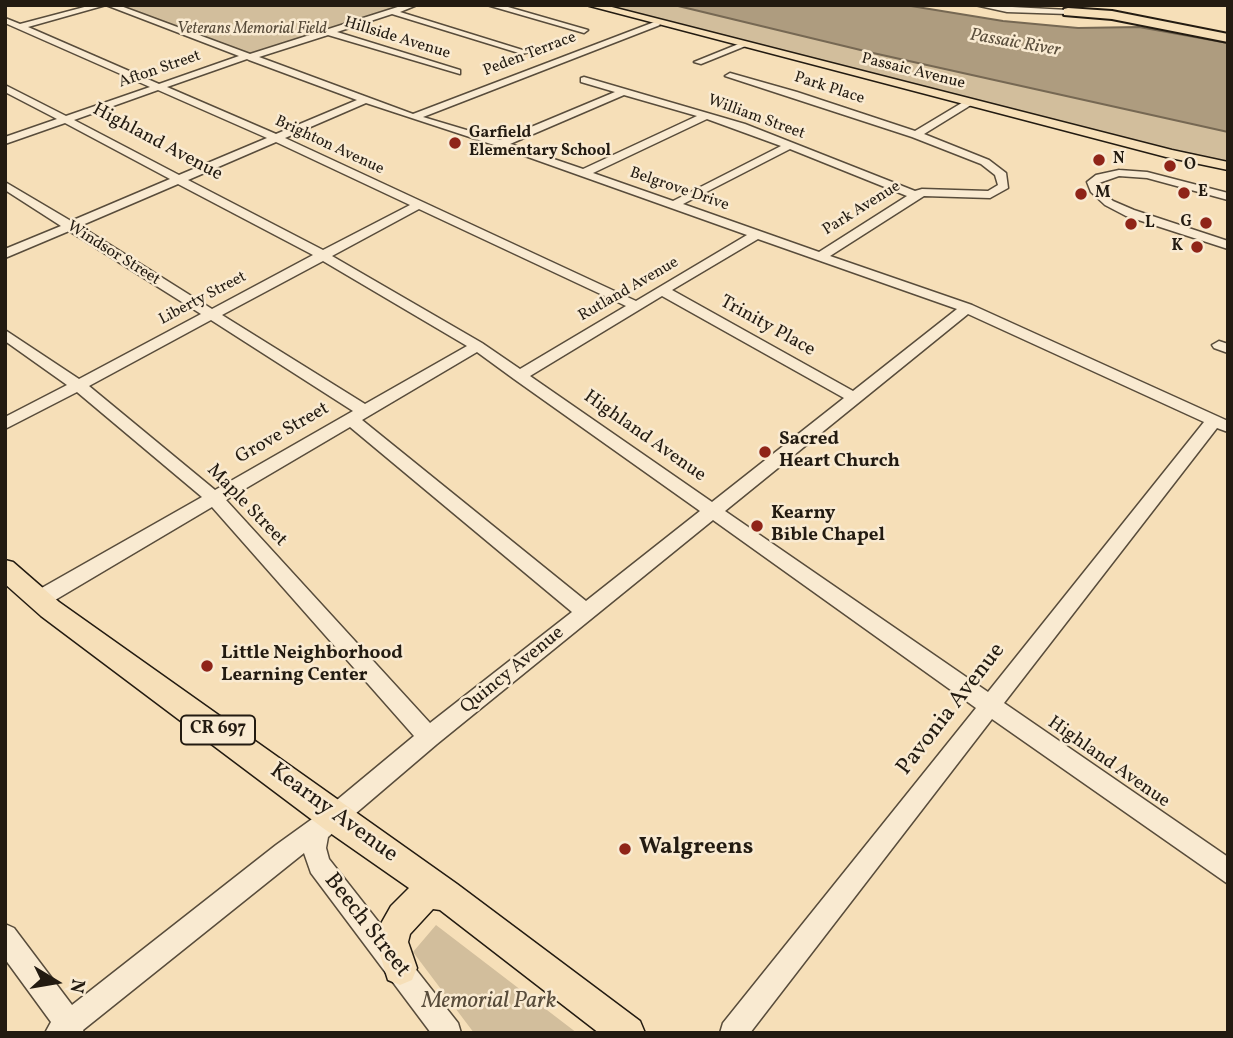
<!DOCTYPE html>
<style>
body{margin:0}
#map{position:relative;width:1233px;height:1038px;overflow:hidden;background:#f6dfb8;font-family:Vollkorn,serif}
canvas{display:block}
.frame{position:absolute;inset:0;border:7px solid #231b11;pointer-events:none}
.north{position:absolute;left:21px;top:947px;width:70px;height:70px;-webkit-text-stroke:5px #f9ead1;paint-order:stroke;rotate:101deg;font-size:19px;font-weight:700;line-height:28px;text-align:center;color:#231b11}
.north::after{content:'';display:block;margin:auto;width:24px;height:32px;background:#231b11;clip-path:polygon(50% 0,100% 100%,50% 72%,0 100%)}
</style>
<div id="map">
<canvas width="1233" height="1038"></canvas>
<div class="frame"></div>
<div class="north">N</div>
</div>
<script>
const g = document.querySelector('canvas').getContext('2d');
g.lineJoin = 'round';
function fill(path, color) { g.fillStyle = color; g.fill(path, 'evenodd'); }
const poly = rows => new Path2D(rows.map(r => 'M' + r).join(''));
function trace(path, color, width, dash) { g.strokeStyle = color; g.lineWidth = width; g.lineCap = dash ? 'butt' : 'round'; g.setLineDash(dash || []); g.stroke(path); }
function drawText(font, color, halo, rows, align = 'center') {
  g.font = font + ' Vollkorn,serif'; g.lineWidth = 5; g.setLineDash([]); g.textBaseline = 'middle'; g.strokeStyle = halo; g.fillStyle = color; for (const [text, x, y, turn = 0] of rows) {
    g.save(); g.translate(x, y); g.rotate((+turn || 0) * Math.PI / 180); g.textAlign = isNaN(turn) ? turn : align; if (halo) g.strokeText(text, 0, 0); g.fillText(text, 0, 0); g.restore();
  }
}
const green = poly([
 [109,5,413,5,251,56],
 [597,5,674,5,873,53,1228,132,1228,161,1105,135],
 [436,925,577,1033,474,1033,413,952]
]);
const water = poly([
 [674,5,905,5,1003,21,1078,28,1139,27,1228,43,1228,132,873,53,674,5]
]);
const minor = poly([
 [92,5,106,5,28,27,159,84,239,56,106,5,118,5,250,54,404,5,417,5,400,12,529,52,522,54,392,14,337,32,460,70,460,74,328,35,259,57,413,114,657,21,660,25,423,117,500,140,615,92,581,82,581,78,584,77,745,124,915,191,922,189,988,191,998,185,995,175,981,164,912,137,725,76,730,73,797,92,915,131,965,101,971,101,971,105,924,134,989,160,1006,173,1008,188,990,198,924,196,830,256,972,305,1228,421,1228,432,1217,428,1004,703,1228,857,1228,884,992,719,750,1033,720,1033,723,1023,976,708,713,520,437,744,328,837,326,848,329,859,458,1023,461,1033,431,1033,311,873,304,853,83,1030,84,1033,45,1033,51,1022,5,959,5,924,14,928,72,1005,276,845,326,809,414,736,212,507,45,606,38,608,31,606,28,600,31,594,202,497,77,392,5,429,5,417,67,385,5,341,5,330,79,379,201,314,69,231,5,258,5,249,61,226,5,190,5,182,71,221,170,179,65,123,5,144,5,137,57,119,5,92,5,85,66,116,150,87,5,23,5,18,20,24,92,5],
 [247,59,249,60,357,100,276,134,167,87,247,59],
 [158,90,267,138,179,175,74,120,158,90],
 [624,95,697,116,583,169,510,144,624,95],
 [366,103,497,146,747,235,636,301,285,138,366,103],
 [707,119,781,146,673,201,593,173,707,119],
 [276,142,410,205,323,250,188,180,276,142],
 [790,149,907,196,819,252,683,204,790,149],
 [178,184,313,255,212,309,80,226,178,184],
 [419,209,626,306,520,369,482,343,332,256,419,209],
 [758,239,957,309,853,391,672,290,758,239],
 [323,261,467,346,365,404,222,315,323,261],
 [662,296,844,398,712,502,530,376,662,296],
 [968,314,1204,422,988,692,725,511,968,314],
 [211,320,353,411,215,490,89,386,211,320],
 [477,352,514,379,700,511,586,601,362,420,477,352],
 [350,427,572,612,430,723,226,500,350,427],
 [487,5,501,5,588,30,584,33,487,5],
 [975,5,1068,10,1072,12,1068,14,1007,12,975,5],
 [741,43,748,45,701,64,694,62,741,43],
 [1119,170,1147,172,1228,193,1228,200,1147,178,1119,176,1099,183,1100,189,1113,201,1134,210,1228,241,1228,249,1126,216,1105,205,1091,192,1087,182,1096,175,1119,170],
 [1219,341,1228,344,1228,353,1214,348,1212,345,1219,341]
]);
const major = poly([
 [586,5,604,5,1172,150,1228,162,1228,170,1166,157,586,5],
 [5,560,13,562,59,602,457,884,640,1021,645,1033,599,1033,440,910,433,909,410,934,408,942,417,968,412,980,400,985,388,980,376,942,378,929,391,906,409,888,323,828,41,616,5,584,5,560]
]);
const highway = poly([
 [1068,8,1112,11,1228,34,1228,42,1112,19,1064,15,1064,9,1068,8]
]);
const markers = [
 [455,143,7,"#8f2418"],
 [1099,160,7,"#8f2418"],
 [1170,166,7,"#8f2418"],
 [1184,193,7,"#8f2418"],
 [1081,194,7,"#8f2418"],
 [1206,223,7,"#8f2418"],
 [1131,224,7,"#8f2418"],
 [1197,247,7,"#8f2418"],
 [765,452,7,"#8f2418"],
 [757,526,7,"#8f2418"],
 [207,666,7,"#8f2418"],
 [625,849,7,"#8f2418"]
];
const farParknames = [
 ["Veterans Memorial Field",252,30]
];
const farStreetnames = [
 ["Hillside Avenue",397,39,17],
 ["Peden Terrace",530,55,-21],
 ["Afton Street",160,70,-19],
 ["Passaic Avenue",913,72,14],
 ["Park Place",829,89,18],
 ["William Street",756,118,20],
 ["Brighton Avenue",329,146,25],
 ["Belgrove Drive",679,190,19],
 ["Park Avenue",862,209,-32],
 ["Windsor Street",113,254,32],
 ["Rutland Avenue",629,290,-30],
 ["Liberty Street",203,299,-28]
];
const farPoinames = [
 ["Garfield",469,134],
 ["Elementary School",469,152],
 ["N",1113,160],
 ["O",1184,166],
 ["E",1198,193],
 ["M",1095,194],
 ["G",1192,223,"right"],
 ["L",1145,224],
 ["K",1183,247,"right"]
];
const farWaternames = [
 ["Passaic River",1015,44,10]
];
const shields = [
 [218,730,74]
];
const shieldNames = [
 ["CR 697",218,730]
];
const streetNames = [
 ["Highland Avenue",157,143,28],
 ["Trinity Place",767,327,29],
 ["Grove Street",283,434,-30],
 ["Highland Avenue",644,437,35],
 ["Maple Street",246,506,46],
 ["Quincy Avenue",513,671,-39],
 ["Highland Avenue",1108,763,35]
];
const poiNames = [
 ["Sacred",779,441],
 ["Heart Church",779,463],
 ["Kearny",771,515],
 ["Bible Chapel",771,537],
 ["Little Neighborhood",221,655],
 ["Learning Center",221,677]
];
const nearStreetnames = [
 ["Pavonia Avenue",952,710,-52],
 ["Kearny Avenue",333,814,36],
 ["Beech Street",366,926,52]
];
const nearPoinames = [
 ["Walgreens",639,849]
];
const nearParknames = [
 ["Memorial Park",489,1003]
];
fill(green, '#d2be9c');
fill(water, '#ae9c7f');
trace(water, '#766853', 2);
trace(minor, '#584c3b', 3);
trace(major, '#231b11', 3);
trace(highway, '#231b11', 4);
fill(minor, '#f9ead1');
fill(major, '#f6dfb8');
fill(highway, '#f6dfb8');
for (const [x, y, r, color] of markers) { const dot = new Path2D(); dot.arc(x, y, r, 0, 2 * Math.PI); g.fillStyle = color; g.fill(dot); trace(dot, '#f9ead1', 2.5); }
drawText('italic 16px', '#584c3b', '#f9ead1', farParknames);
drawText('16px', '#231b11', '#f9ead1', farStreetnames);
drawText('bold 16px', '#231b11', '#f9ead1', farPoinames, 'left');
drawText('italic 18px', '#5b4f3d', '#f9ead1', farWaternames);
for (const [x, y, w] of shields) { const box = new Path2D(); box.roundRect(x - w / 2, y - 14.5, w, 29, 5); g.fillStyle = '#f9ead1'; g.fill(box); trace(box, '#231b11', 2); }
drawText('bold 18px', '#231b11', null, shieldNames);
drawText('19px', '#231b11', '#f9ead1', streetNames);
drawText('bold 19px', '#231b11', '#f9ead1', poiNames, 'left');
drawText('23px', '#231b11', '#f9ead1', nearStreetnames);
drawText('bold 23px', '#231b11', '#f9ead1', nearPoinames, 'left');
drawText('italic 23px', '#584c3b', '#f9ead1', nearParknames);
</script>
